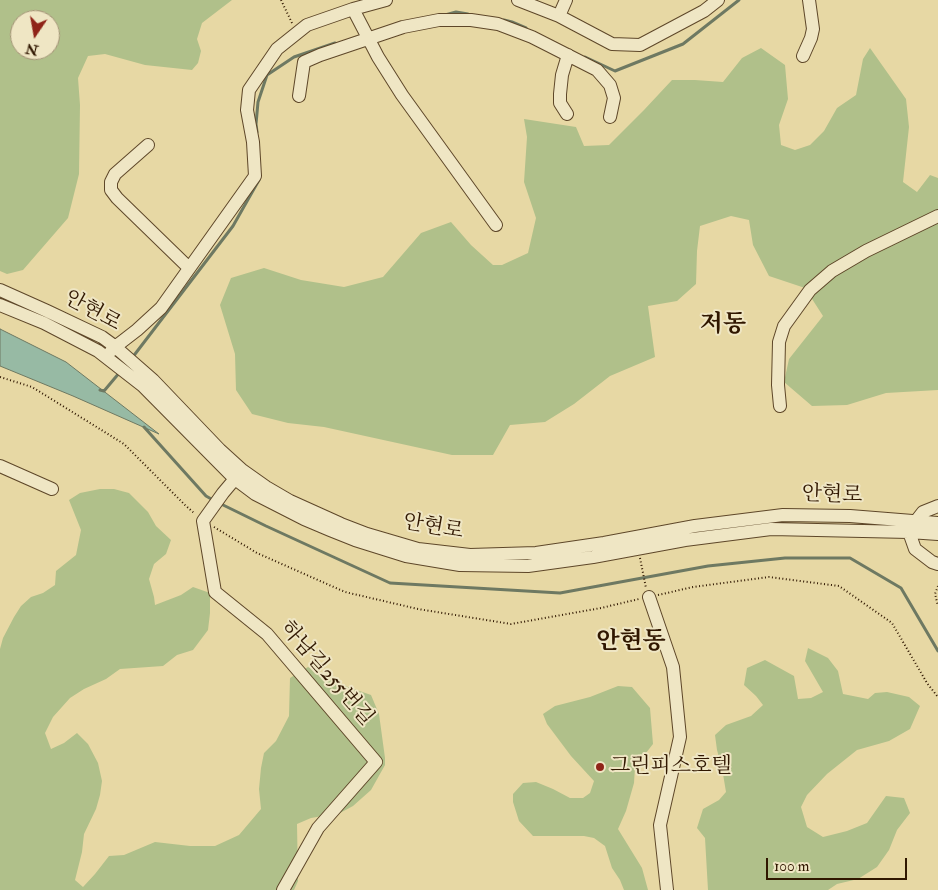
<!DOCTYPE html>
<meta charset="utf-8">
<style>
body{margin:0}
#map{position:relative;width:938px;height:890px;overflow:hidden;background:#e7d8a4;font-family:"IM FELL Double Pica",serif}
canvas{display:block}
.north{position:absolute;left:10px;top:10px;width:50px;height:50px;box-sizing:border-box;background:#efe6c4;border:1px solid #a39376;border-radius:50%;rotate:192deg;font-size:14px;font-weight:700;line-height:20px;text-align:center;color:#301700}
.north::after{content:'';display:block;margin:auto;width:18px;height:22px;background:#8f2418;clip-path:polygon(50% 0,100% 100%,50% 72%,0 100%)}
.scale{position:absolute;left:766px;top:858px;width:141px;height:22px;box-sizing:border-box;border:2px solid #301700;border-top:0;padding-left:6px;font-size:15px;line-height:18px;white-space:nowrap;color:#301700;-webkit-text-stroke:4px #efe6c4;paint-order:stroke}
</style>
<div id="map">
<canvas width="938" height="890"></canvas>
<div class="north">N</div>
<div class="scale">100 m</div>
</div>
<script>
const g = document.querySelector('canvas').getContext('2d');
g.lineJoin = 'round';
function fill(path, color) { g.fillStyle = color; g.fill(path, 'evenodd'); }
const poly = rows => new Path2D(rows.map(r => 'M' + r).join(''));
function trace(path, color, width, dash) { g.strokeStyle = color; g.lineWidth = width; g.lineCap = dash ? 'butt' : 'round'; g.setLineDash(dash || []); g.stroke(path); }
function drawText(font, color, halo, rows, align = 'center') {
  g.font = font + ' "IM FELL Double Pica","Noto Serif KR",serif'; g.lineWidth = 4; g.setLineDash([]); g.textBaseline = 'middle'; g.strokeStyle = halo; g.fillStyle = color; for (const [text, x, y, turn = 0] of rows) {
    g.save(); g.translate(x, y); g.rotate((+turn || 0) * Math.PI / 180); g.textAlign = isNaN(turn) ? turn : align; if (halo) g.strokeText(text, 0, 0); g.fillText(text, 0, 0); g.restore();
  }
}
const green = poly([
 [0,0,232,0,202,23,197,39,201,51,198,63,192,70,145,65,105,54,88,56,78,78,80,105,79,174,68,218,23,270,7,274,0,271],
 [20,20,50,20,50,50,20,50],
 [761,48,785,65,788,99,779,125,781,145,795,150,810,145,824,131,837,108,856,95,863,59,870,48,906,99,909,127,903,182,917,192,930,175,938,178,938,390,886,393,847,405,812,406,784,382,789,359,823,316,805,288,769,276,753,245,749,220,731,216,700,226,697,251,696,284,677,301,648,306,655,357,610,376,574,404,545,422,510,425,493,455,452,455,324,427,288,423,252,414,236,390,235,354,220,305,231,278,264,268,301,280,344,287,383,277,421,233,451,222,471,245,493,265,502,265,528,253,536,218,524,182,527,137,524,119,576,127,584,146,609,145,644,110,672,80,695,80,723,82,742,58],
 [100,489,114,489,129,493,148,512,156,526,171,540,166,554,154,564,149,579,154,597,155,605,181,595,193,587,210,593,210,613,208,630,193,650,177,655,163,666,120,669,106,679,84,689,70,698,53,717,45,733,51,749,64,743,77,733,88,744,98,763,102,781,100,795,96,809,84,834,82,852,75,880,83,887,95,874,109,856,124,855,155,842,190,846,215,846,239,835,261,809,259,789,261,768,264,753,276,741,289,716,290,678,308,667,348,687,371,695,379,714,385,758,385,765,371,790,353,806,340,813,311,818,297,824,298,881,294,890,0,890,0,649,3,638,14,617,21,606,31,597,43,593,55,585,56,571,76,555,81,530,69,500,80,493],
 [808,648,828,658,838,671,843,694,868,699,875,693,887,692,909,697,920,706,910,729,889,741,857,750,827,774,807,795,801,807,807,827,823,837,847,831,867,823,886,796,904,798,910,813,897,830,889,850,877,867,858,879,837,884,828,890,708,890,705,838,697,828,703,809,719,800,726,792,722,768,717,750,715,735,726,725,751,716,763,705,756,696,744,685,747,668,765,660,794,676,798,699,811,698,823,692,805,661],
 [618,686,632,687,650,708,653,744,635,767,634,783,626,811,618,829,642,868,648,890,624,890,620,880,612,868,605,846,594,838,584,836,533,836,519,821,513,802,513,794,523,783,536,782,553,789,570,798,583,798,590,793,594,781,571,756,547,724,543,714,555,706,590,697]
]);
const water = poly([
 [0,329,66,362,159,434,73,396,0,366,0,329]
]);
const stream = poly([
 [445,15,456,12,468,14],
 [504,20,512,22,526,28],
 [585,57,615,71,683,44,739,0],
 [257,132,256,124,258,102,267,75,294,57,335,43],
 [132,358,233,226,259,180],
 [100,390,104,391,120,372],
 [144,427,206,496,213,500],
 [219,503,266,526,390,583,560,593,708,566,785,558,850,558,901,588,938,651]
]);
const path = poly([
 [281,0,292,23],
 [0,377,32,387,124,444,185,505,194,513],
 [214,527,257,553,345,592,418,609,511,624,601,608,639,599],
 [640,558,646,588],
 [938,586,935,594,938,606],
 [658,595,693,587,769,577,839,586,892,623,927,683,938,697]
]);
const minor = poly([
 [518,0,559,16,612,44,640,45,704,11,718,0],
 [353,9,378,57,402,95,496,225],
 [559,16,566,0],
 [803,56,811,38,813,29,809,0],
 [299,96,304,62,320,55,403,27,439,20,471,20,498,24,532,37,597,70,610,85,614,98,610,117],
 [567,114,560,103,560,94,562,75,568,55],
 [148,145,115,174,111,182,111,190,117,198,189,268],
 [0,290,47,311,102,337,113,345,153,380,220,450,242,470,266,487,290,501,341,524,367,534,418,549,470,555,536,553,604,543,695,526,783,515,850,516,938,523],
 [0,305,44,323,98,351,143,386,235,479,255,494,304,519,330,530,355,540,406,556,460,565,528,566,593,557,685,540,771,529,909,532,938,534],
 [111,351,115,347,137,330,161,308,255,176,253,142,247,110,249,90,277,49,307,25,353,9,386,0],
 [780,406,778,385,779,342,784,326,810,290,832,271,866,251,938,216],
 [0,466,52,489],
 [239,474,223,493,203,521,215,592,267,634,376,762,318,828,283,890],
 [916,521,923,512,938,506],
 [909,532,915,549,932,562,938,564],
 [649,597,673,667,680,737,660,825,667,890]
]);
const markers = [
 [600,767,5,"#8f2418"]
];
const streetNames = [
 ["안현로",92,312,29],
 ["안현로",832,496,2],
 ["안현로",433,528,10],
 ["하남길255번길",326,674,49]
];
const poiNames = [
 ["그린피스호텔",610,767]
];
const quarterNames = [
 ["저동",723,326],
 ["안현동",631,643]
];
fill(green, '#b0c08a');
fill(water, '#97baa4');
trace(water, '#6e7962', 1);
trace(stream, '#6e7962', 3);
trace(minor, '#5e4729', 14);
trace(path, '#301700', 2, [1, 2.5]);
trace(minor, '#efe6c4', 12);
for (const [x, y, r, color] of markers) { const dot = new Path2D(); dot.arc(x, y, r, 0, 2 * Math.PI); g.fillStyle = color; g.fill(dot); trace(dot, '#efe6c4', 2); }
drawText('21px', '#301700', '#efe6c4', streetNames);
drawText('21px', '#301700', '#efe6c4', poiNames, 'left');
drawText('bold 24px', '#301700', '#efe6c4', quarterNames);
</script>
